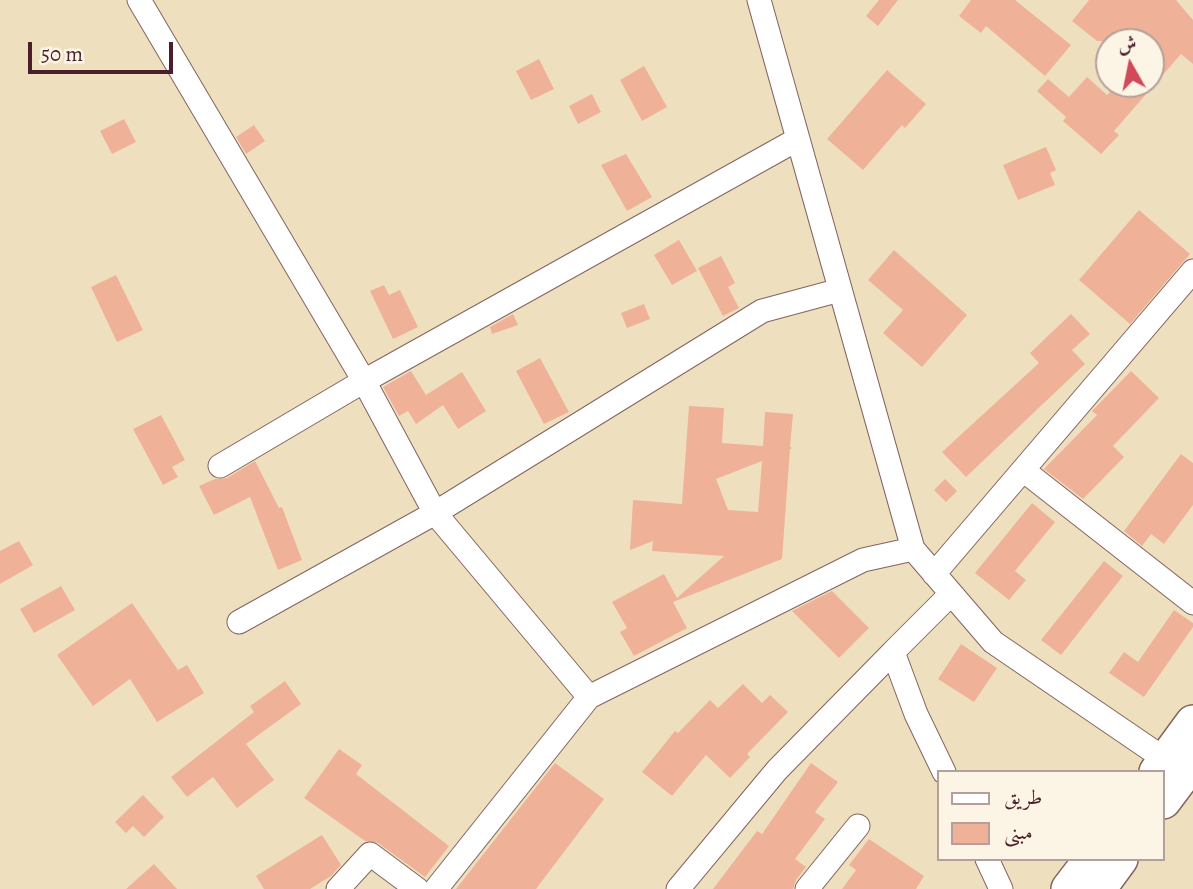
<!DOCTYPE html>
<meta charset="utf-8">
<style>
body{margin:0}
#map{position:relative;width:1193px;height:889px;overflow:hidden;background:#eee0bf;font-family:Alegreya,Amiri,serif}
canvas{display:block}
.legend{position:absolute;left:937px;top:770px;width:228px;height:91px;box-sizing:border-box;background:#fcf5e5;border:2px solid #b59f9b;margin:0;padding:9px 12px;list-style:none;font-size:21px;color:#4a1f2b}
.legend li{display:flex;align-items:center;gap:14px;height:35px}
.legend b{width:35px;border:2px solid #b59f9b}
.north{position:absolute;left:1095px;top:28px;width:70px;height:70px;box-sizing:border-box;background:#fcf5e5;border:2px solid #b59f9b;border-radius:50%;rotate:351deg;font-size:19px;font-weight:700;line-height:28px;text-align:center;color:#4a1f2b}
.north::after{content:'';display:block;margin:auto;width:24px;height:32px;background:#d1495b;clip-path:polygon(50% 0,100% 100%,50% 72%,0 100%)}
.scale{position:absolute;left:28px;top:42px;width:145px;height:32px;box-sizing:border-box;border:4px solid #4a1f2b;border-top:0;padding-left:9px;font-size:21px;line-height:24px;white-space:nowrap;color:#4a1f2b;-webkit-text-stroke:5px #fcf5e5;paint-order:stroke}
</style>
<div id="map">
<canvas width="1193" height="889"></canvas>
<ul class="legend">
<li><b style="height:9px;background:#fff"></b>طريق</li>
<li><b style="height:19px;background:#efb299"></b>مبنى</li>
</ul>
<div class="north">ش</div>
<div class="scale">50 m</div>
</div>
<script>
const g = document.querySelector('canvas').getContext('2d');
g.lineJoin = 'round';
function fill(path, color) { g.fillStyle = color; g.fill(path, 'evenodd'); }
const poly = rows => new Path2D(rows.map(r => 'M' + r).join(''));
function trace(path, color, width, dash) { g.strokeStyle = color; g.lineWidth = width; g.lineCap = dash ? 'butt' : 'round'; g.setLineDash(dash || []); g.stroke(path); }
const building = poly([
 [879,0,898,0,878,26,866,16],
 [971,0,1015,0,1071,45,1045,76,986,26,981,33,959,16],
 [1089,0,1176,0,1193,20,1193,64,1181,54,1114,131,1119,135,1101,154,1063,121,1066,117,1037,91,1048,79,1069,97,1087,77,1107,95,1118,84,1151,84,1151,42,1097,41,1072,21],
 [539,59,554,89,531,100,516,71],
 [644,66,667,107,642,121,620,80],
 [887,70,926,104,905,128,902,125,863,170,827,139],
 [592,94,601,112,578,124,569,106],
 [124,119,136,142,112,154,100,131],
 [254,125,265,141,246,154,236,137],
 [1046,147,1056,170,1050,173,1055,185,1018,200,1003,165],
 [626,154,652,197,627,211,601,165],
 [1139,210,1190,254,1130,324,1079,280],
 [679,240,697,271,672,285,654,255],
 [894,250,967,315,922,367,883,333,903,310,868,280],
 [721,256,735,283,728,287,739,308,723,316,698,268],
 [116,275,143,330,117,342,91,287],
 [384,285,389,295,400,290,418,327,393,339,370,291],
 [644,304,650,319,627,328,621,313],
 [513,314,518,325,492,334,490,327],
 [1071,314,1090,334,1072,350,1085,364,966,477,942,452,1039,363,1030,353],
 [540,358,569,412,544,424,516,371],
 [411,371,426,395,462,372,486,411,458,429,443,405,416,424,408,411,399,416,383,387],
 [1131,371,1159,398,1113,446,1124,457,1083,499,1044,469,1097,415,1092,411],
 [689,406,724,408,722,443,763,446,765,412,793,414,790,447,793,448,790,449,782,559,673,602,687,628,634,656,620,632,627,628,612,602,664,574,677,598,724,556,652,551,653,541,630,550,633,500,682,504],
 [762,461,758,512,728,510,716,479],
 [161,415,185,460,172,467,178,477,163,485,133,429],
 [1181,454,1193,463,1193,505,1164,544,1151,534,1142,546,1124,531],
 [255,461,279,508,282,507,302,560,278,570,250,497,214,515,199,486,215,479,227,478],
 [945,479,957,491,946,502,934,490],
 [1032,503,1055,522,1015,571,1026,580,1009,600,975,573],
 [19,541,33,565,0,584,0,551],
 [1104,561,1123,576,1061,655,1041,640],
 [61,586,75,610,34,633,20,609],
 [832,591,869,628,839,658,792,611],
 [132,603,178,670,187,665,204,693,157,722,130,679,93,706,57,655],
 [1174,610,1193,623,1193,627,1144,697,1109,673,1124,652,1138,662],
 [961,644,997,668,974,702,938,679],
 [285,681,301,704,246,744,274,780,237,808,213,777,187,797,171,777,254,712,250,706],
 [743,684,762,703,770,695,788,712,747,754,750,757,730,778,706,755,672,796,642,772,675,731,678,733,710,700,718,708],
 [339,749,362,765,356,774,449,846,425,877,378,843,365,841,304,798],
 [555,763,604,799,536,889,456,889],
 [811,763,838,782,815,812,825,819,795,859,806,867,796,880,793,889,713,889,757,831,762,834],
 [143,795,164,817,144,837,133,826,126,833,115,822],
 [322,835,341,865,331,876,310,889,264,889,256,876],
 [869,839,924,876,916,889,842,889,856,870,849,865],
 [154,864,177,889,126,889]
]);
const minor = poly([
 [139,0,364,381,435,513,589,697,436,889],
 [759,0,913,549,993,642,1166,760],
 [220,466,364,381,798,139],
 [1023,470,1193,603],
 [934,574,1193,271],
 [239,622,435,513,762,311,840,290],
 [589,697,863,560,913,549],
 [944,772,916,714,893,652,951,594],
 [987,859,1001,889],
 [338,889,370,854,417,889],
 [678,889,777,770,893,652],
 [807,889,858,826]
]);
const primary = poly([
 [1157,772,1193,723],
 [1163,801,1193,761],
 [1069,889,1092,859],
 [1098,889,1120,859]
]);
fill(building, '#efb299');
trace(minor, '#83635f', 25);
trace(primary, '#83635f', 38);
trace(minor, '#fff', 23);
trace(primary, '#fff', 35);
</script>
